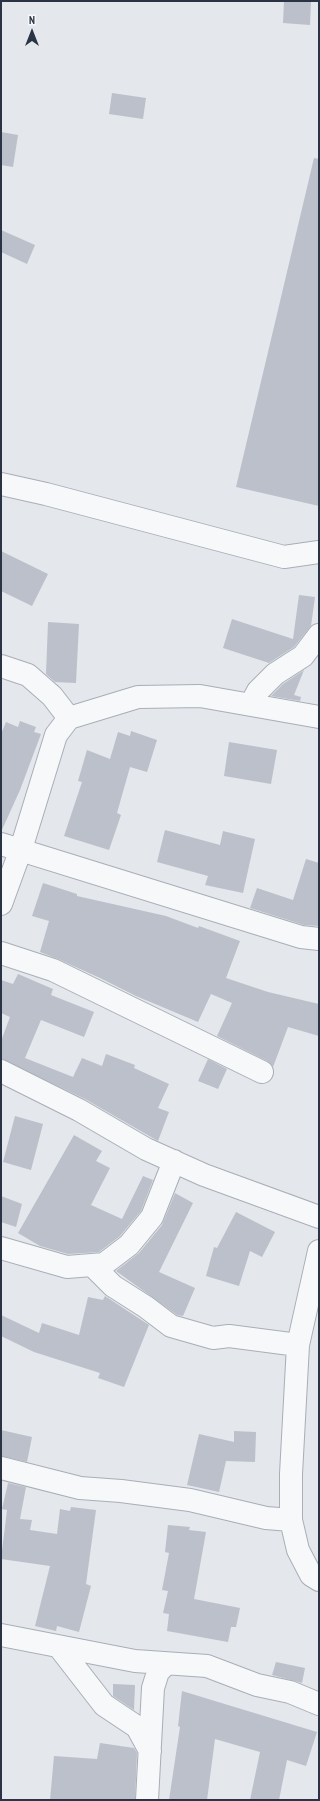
<!DOCTYPE html>
<style>
body{margin:0}
#map{position:relative;width:320px;height:1801px;overflow:hidden;background:#e4e7ec;font-family:"PT Sans Narrow",sans-serif}
canvas{display:block}
.frame{position:absolute;inset:0;border:2px solid #2b3445;pointer-events:none}
.north{position:absolute;left:12px;top:12px;width:40px;height:40px;-webkit-text-stroke:3px #f4f6f9;paint-order:stroke;rotate:0deg;font-size:11px;font-weight:700;line-height:16px;text-align:center;color:#2b3445}
.north::after{content:'';display:block;margin:auto;width:14px;height:18px;background:#2b3445;clip-path:polygon(50% 0,100% 100%,50% 72%,0 100%)}
</style>
<div id="map">
<canvas width="320" height="1801"></canvas>
<div class="frame"></div>
<div class="north">N</div>
</div>
<script>
const g = document.querySelector('canvas').getContext('2d');
g.lineJoin = 'round';
function fill(path, color) { g.fillStyle = color; g.fill(path, 'evenodd'); }
const poly = rows => new Path2D(rows.map(r => 'M' + r).join(''));
function trace(path, color, width, dash) { g.strokeStyle = color; g.lineWidth = width; g.lineCap = dash ? 'butt' : 'round'; g.setLineDash(dash || []); g.stroke(path); }
const building = poly([
 [284,1,311,1,310,25,283,23],
 [112,93,146,98,143,119,109,114],
 [1,132,18,135,13,167,1,165],
 [314,158,319,159,319,506,236,487],
 [1,230,35,245,27,264,1,252],
 [1,551,48,574,32,606,1,591],
 [299,595,315,597,311,626,294,647,269,663,223,648,232,619,293,639],
 [48,622,79,624,76,683,55,682,46,674],
 [304,670,294,695,301,697,300,701,271,696,283,684],
 [20,721,36,727,34,732,41,734,20,790,1,832,1,734,6,722,18,727],
 [131,731,157,740,147,772,130,767,117,813,121,815,109,850,64,836,82,782,78,781,87,750,110,759,118,732,130,736],
 [229,742,277,750,271,784,224,776],
 [165,830,220,845,223,831,255,839,243,893,205,885,208,876,157,862],
 [306,859,319,863,319,926,304,925,250,908,257,888,293,900],
 [43,883,77,894,77,896,166,916,198,928,199,926,240,941,226,978,268,992,319,1004,319,1036,288,1027,273,1067,267,1061,217,1036,232,1003,211,994,198,1022,136,996,100,978,58,959,40,952,49,921,32,916],
 [18,974,53,989,51,995,94,1012,84,1037,41,1020,25,1058,73,1077,82,1058,102,1066,106,1054,135,1065,134,1068,169,1084,158,1108,169,1112,158,1141,85,1099,1,1059,1,1041,10,1017,1,1013,1,980,13,984],
 [208,1059,227,1069,218,1089,198,1081],
 [15,1116,43,1124,31,1170,3,1162],
 [74,1135,102,1151,96,1161,110,1168,91,1205,122,1219,143,1176,153,1180,141,1211,120,1236,99,1252,68,1254,40,1246,18,1233],
 [175,1193,193,1203,159,1272,195,1288,183,1316,177,1315,116,1271,139,1253,162,1225],
 [1,1196,22,1204,16,1227,1,1222],
 [236,1212,275,1232,262,1257,250,1251,239,1286,206,1276,214,1247,217,1248],
 [105,1296,149,1325,124,1387,98,1378,100,1373,34,1352,1,1336,1,1315,39,1333,42,1323,79,1335,88,1297,103,1300],
 [1,1430,32,1437,27,1462,1,1456],
 [234,1431,256,1432,255,1462,226,1461,219,1492,187,1485,199,1434,234,1442],
 [8,1483,26,1487,20,1519,32,1520,30,1530,57,1534,60,1509,70,1511,71,1507,96,1510,86,1584,91,1586,79,1632,57,1626,56,1631,35,1626,50,1566,1,1559,7,1510,2,1509],
 [168,1525,190,1527,189,1530,206,1532,194,1599,240,1608,236,1627,231,1627,228,1642,167,1631,169,1614,163,1613,168,1591,162,1590,169,1553,165,1552],
 [276,1662,305,1668,302,1683,272,1675],
 [113,1684,135,1685,134,1710,113,1696],
 [182,1691,317,1732,306,1766,287,1760,279,1800,250,1800,260,1752,215,1739,207,1800,169,1800,180,1727,178,1726],
 [100,1743,134,1748,137,1753,135,1800,50,1800,54,1756,97,1759]
]);
const minor = poly([
 [1,484,46,494,284,557,319,552],
 [1,666,28,675,52,696,69,718],
 [251,704,258,691,275,674,303,656,319,635],
 [1,844,301,937,319,939],
 [1,904,21,849,56,735,69,718,138,697,200,696,319,717],
 [1,953,53,970,262,1072],
 [1,1071,79,1110,146,1149,204,1175,319,1217],
 [1,1248,67,1267,104,1264,129,1245,152,1217,174,1161],
 [319,1251,298,1345,291,1474,291,1520,298,1550,311,1575,319,1580],
 [92,1265,113,1286,146,1307,171,1326,213,1338,229,1336,298,1345],
 [1,1468,80,1488,121,1491,190,1500,266,1518,291,1520],
 [1,1635,135,1661,207,1666,257,1685,290,1692,319,1704],
 [59,1647,104,1705,137,1727,150,1751],
 [147,1800,153,1688,158,1672,166,1664]
]);
fill(building, '#bbc0ca');
trace(minor, '#a9aeb7', 24);
trace(minor, '#f7f8fa', 22);
</script>
